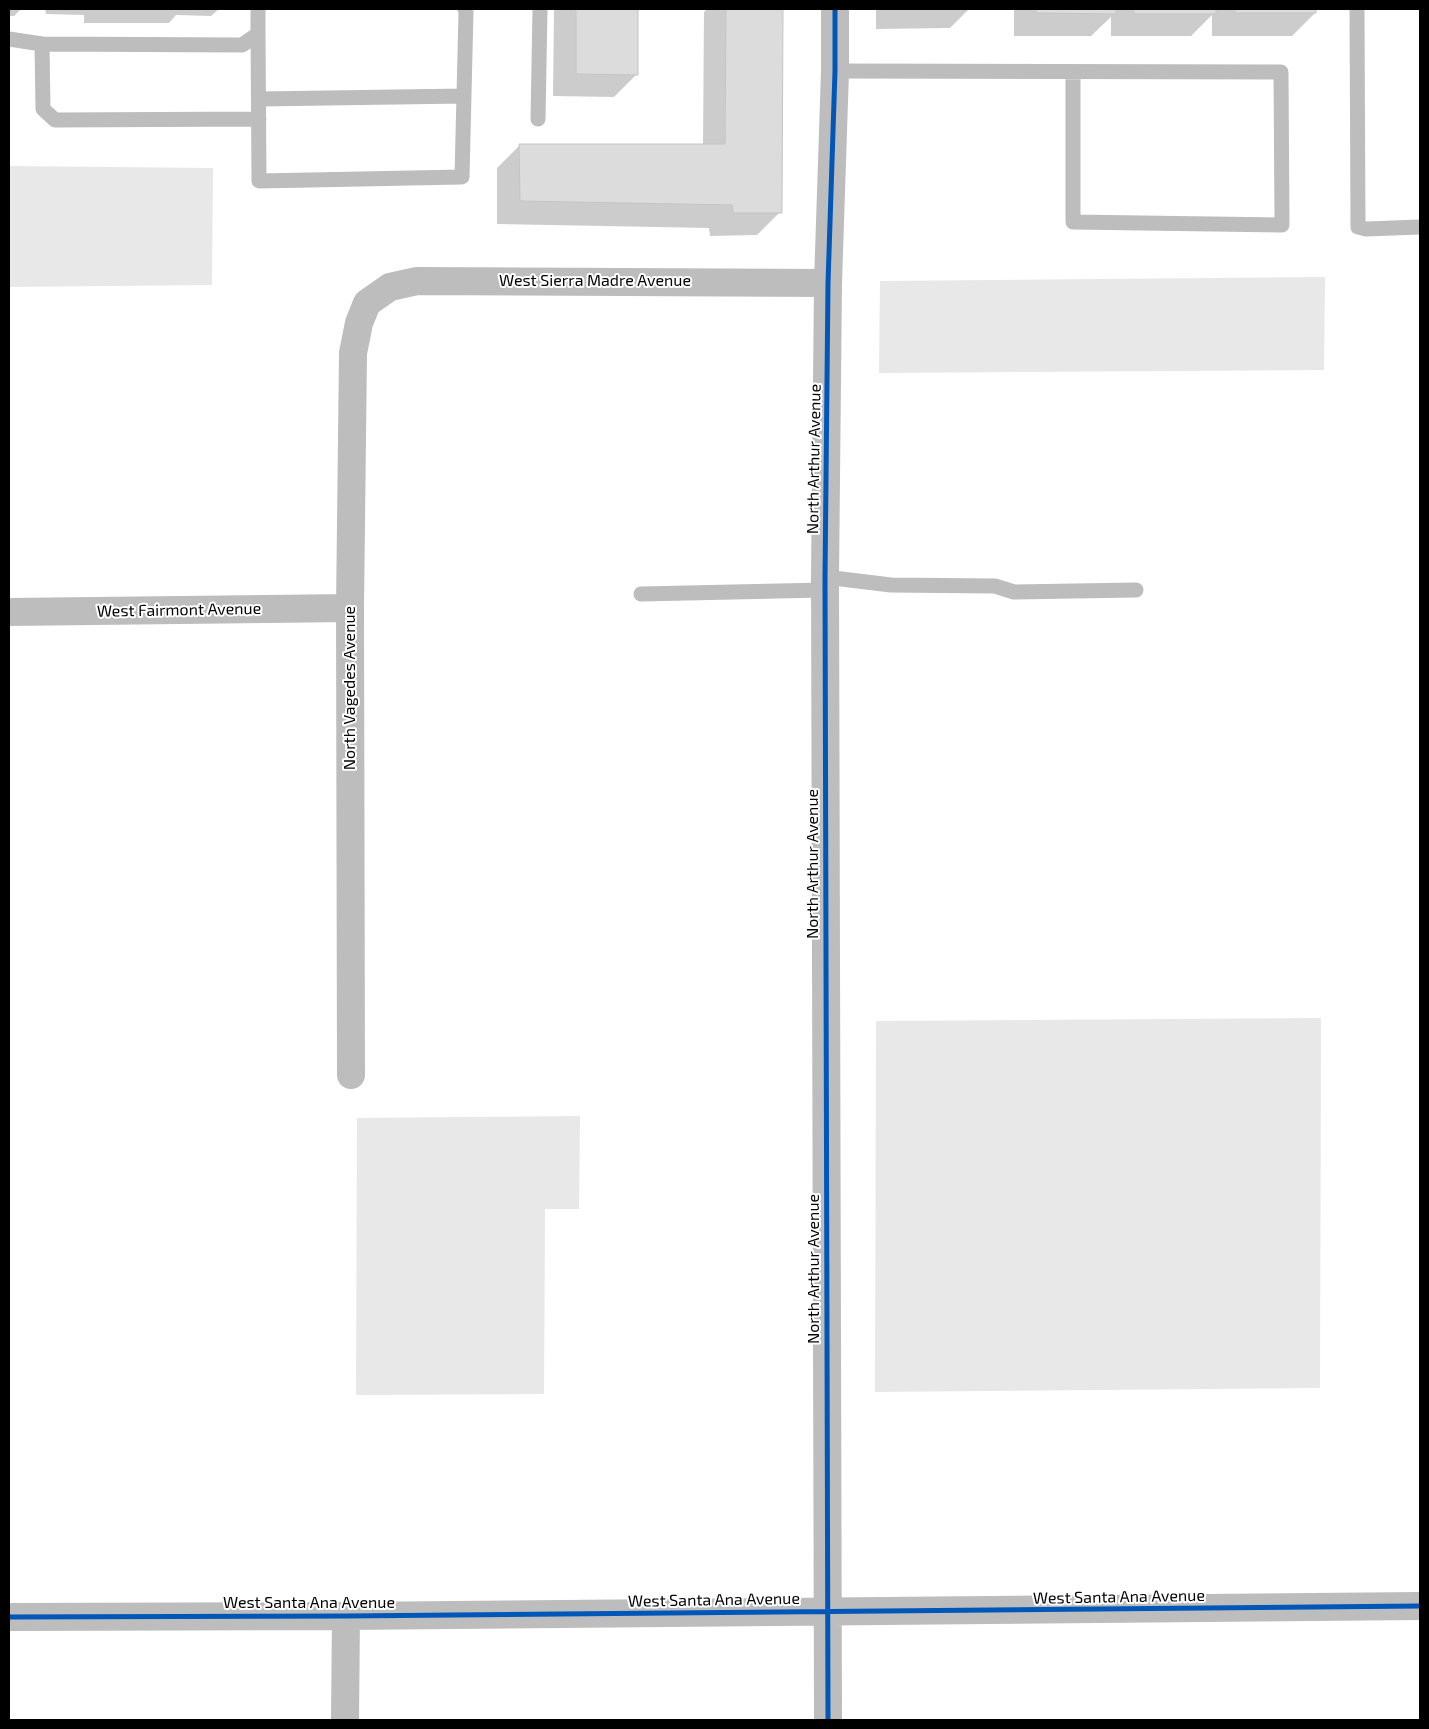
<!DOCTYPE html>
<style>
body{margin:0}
#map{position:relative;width:1429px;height:1729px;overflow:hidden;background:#fff;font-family:"Exo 2",sans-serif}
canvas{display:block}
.frame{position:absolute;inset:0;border:10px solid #000;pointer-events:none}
</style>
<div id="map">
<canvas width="1429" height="1729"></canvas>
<div class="frame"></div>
</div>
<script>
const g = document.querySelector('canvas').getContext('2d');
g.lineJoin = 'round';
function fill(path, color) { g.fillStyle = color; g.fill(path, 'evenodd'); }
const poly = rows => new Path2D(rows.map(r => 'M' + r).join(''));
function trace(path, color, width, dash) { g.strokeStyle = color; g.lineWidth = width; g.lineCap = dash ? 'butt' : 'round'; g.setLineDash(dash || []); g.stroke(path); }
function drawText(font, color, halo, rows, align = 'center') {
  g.font = font + ' "Exo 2",sans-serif'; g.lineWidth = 4; g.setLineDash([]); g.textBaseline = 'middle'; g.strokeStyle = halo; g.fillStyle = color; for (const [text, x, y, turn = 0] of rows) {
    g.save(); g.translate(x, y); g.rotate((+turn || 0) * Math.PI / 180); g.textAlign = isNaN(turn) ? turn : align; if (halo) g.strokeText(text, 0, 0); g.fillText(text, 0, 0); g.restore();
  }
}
const green = poly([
 [9,166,213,168,212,285,9,287],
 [1325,277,1324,370,879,373,880,281],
 [1321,1018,1320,1388,875,1392,876,1021],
 [580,1116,579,1209,545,1209,544,1394,356,1395,357,1118]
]);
const shadow = poly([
 [9,9,21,9,14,16,9,16],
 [45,9,219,9,211,16,176,15,169,23,84,23,84,15,46,14],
 [554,9,637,9,637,74,614,97,553,96],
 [707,9,782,9,780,212,757,235,710,236,709,228,497,224,497,168,520,145,703,145,704,12],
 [876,9,969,9,950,28,876,29],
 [1014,9,1315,9,1315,13,1292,36,1212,36,1212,15,1191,36,1111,36,1111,17,1091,36,1014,36]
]);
const building = poly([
 [576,9,638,9,638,75,576,74,576,9],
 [726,9,783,9,782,213,733,213,732,205,520,201,519,144,725,144,726,9],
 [1036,9,1116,9,1116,14,1036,13,1036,9],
 [1134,9,1216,9,1216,14,1134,14,1134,9],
 [1235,9,1316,9,1316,13,1235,13,1235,9]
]);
const lane = poly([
 [1357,9,1358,227,1366,229,1420,227],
 [258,34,259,181,462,177,466,12,465,9],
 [9,39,42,44,242,45,258,34,258,9],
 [42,44,43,109,55,120,259,119],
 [835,71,1281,72,1282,225,1073,222,1073,72],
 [259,99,464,96],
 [538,119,540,9],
 [825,577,891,585,995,586,1014,592,1136,590],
 [641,594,825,590]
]);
const street = poly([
 [9,612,350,608],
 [351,1075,350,608,353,353,359,323,367,303,390,287,417,281,828,283],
 [9,1617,346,1616,1420,1606],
 [345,1720,346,1616],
 [828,1720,825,577,828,283,835,71,835,9]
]);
const cycleway = poly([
 [9,1617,346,1616,1420,1606],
 [828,1720,825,577,828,283,835,71,835,9]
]);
const streetNames = [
 ["West Sierra Madre Avenue",595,281],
 ["North Arthur Avenue",814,459,-89],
 ["West Fairmont Avenue",179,610,-1],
 ["North Vagedes Avenue",350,688,-90],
 ["North Arthur Avenue",813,864,-90],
 ["North Arthur Avenue",814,1269,-90],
 ["West Santa Ana Avenue",1119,1597,-1],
 ["West Santa Ana Avenue",714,1600,-1],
 ["West Santa Ana Avenue",309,1603]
];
fill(green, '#e8e8e8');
fill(shadow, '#0003');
fill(building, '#dcdcdc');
trace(building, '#c4c4c4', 1);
trace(lane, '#bdbdbd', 15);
trace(street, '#bdbdbd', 28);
trace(cycleway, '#0057b8', 5);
drawText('16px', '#000', '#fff', streetNames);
</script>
